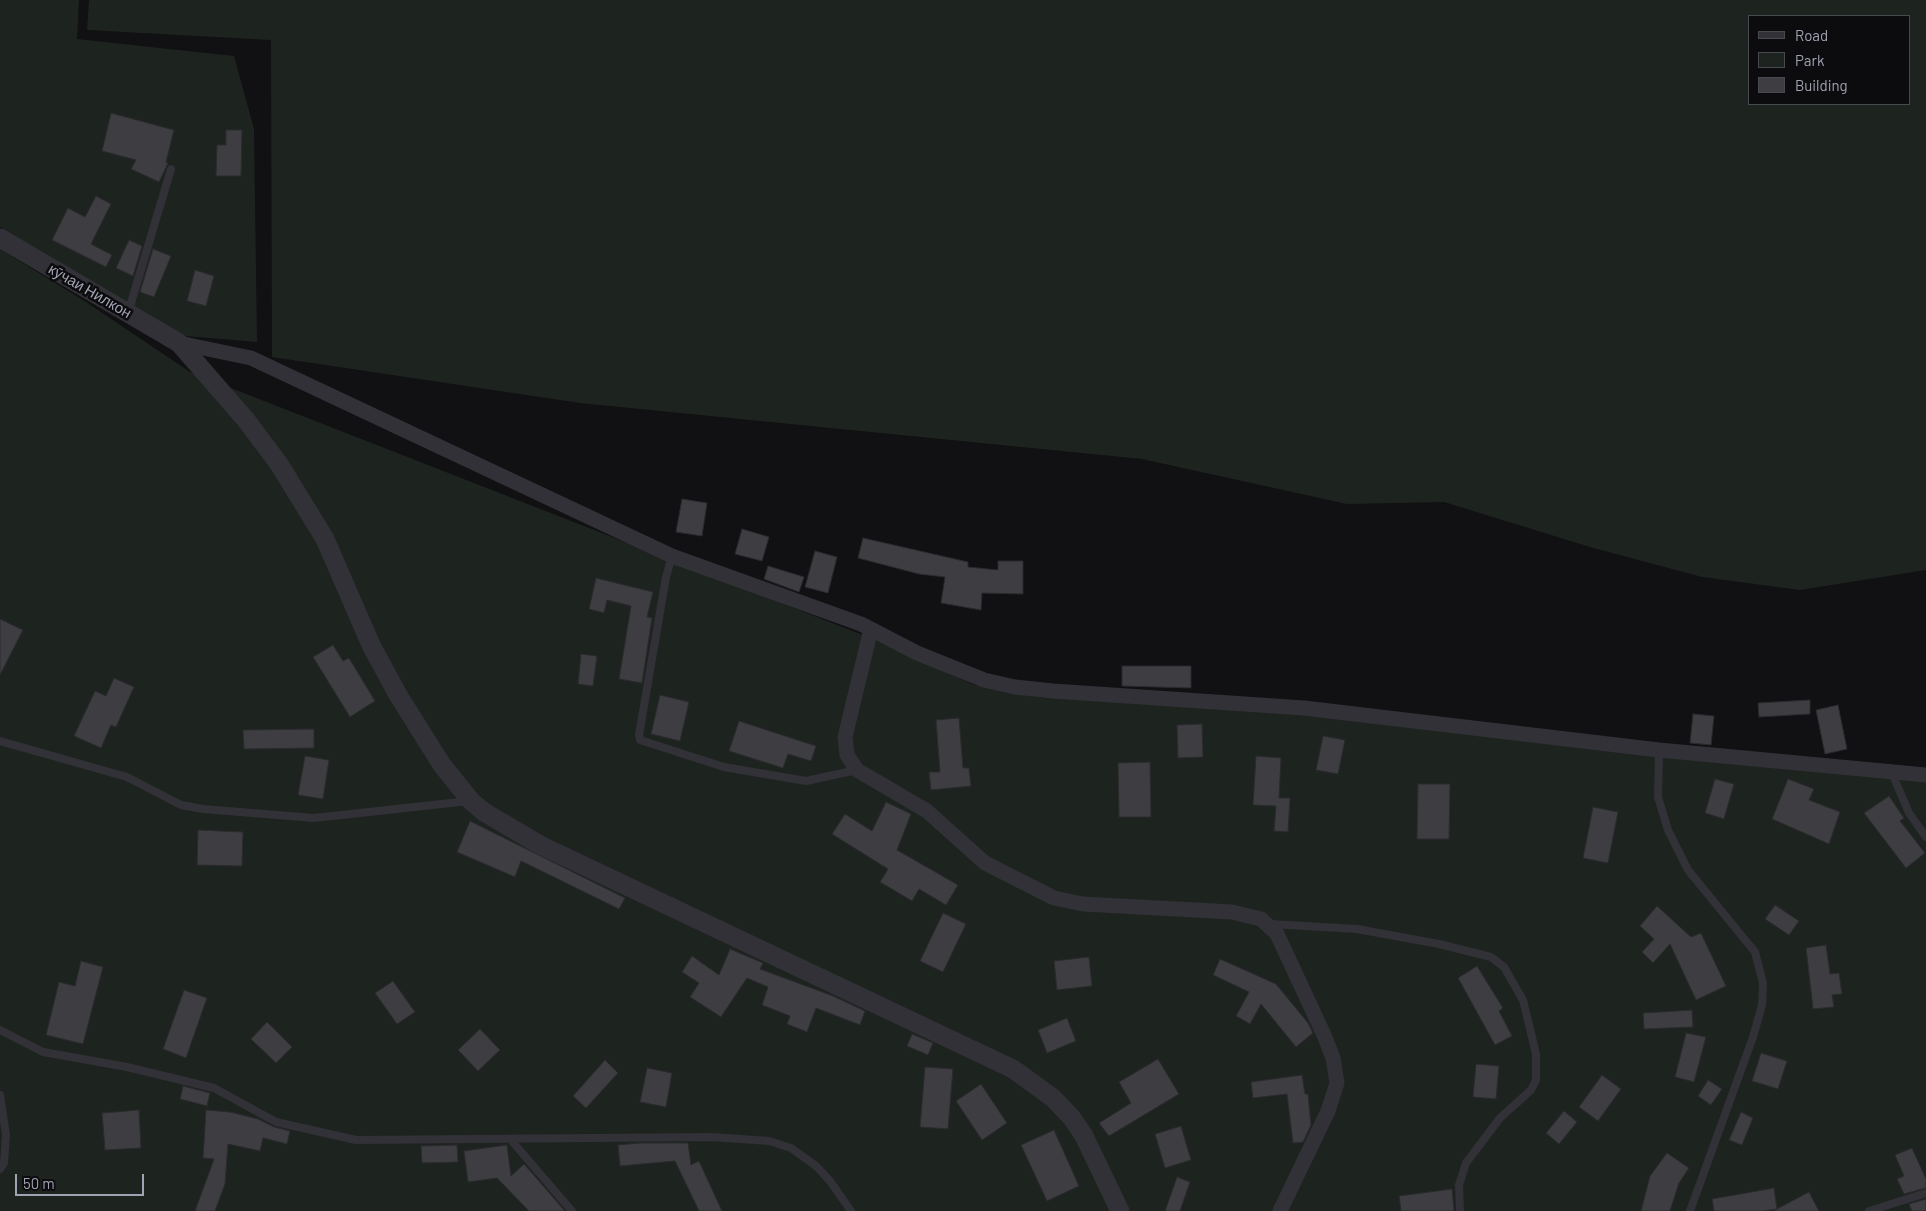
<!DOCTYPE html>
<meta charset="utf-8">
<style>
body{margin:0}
#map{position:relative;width:1926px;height:1211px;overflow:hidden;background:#111012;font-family:Barlow,sans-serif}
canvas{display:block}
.legend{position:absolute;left:1748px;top:15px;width:162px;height:90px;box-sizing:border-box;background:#0c0b0d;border:1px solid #48484f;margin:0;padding:6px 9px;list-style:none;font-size:15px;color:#a1a3b3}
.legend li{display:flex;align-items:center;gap:10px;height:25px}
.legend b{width:25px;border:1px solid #48484f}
.scale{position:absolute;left:15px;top:1174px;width:129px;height:22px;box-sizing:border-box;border:2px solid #a1a3b3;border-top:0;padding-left:6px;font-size:15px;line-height:18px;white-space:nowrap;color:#a1a3b3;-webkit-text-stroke:4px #0c0b0d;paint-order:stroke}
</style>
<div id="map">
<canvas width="1926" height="1211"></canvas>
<ul class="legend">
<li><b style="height:6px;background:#313137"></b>Road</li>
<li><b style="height:14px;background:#1d241f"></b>Park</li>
<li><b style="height:14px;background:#3d3d42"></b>Building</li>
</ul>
<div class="scale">50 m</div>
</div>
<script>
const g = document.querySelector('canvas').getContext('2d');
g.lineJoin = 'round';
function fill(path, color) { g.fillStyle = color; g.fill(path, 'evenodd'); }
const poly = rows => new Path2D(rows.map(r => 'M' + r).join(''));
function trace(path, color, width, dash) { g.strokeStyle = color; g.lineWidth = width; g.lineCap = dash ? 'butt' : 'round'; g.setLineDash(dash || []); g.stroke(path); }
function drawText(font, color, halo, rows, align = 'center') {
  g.font = font + ' Barlow,sans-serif'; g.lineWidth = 5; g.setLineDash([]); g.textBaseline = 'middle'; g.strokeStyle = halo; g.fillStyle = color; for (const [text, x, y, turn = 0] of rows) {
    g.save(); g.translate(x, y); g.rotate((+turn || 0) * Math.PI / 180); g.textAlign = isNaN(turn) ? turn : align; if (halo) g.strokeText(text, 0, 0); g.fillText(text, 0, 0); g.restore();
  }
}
const green = poly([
 [0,0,79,0,77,39,234,56,254,129,257,342,185,336,70,271,0,227],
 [89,0,1926,0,1926,570,1800,590,1702,577,1590,547,1444,502,1347,504,1142,459,580,403,272,357,271,40,87,30],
 [1750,16,1910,16,1910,104,1750,104],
 [0,249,86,302,190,372,868,637,974,685,1044,698,1149,699,1926,777,1926,1211,0,1211]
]);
const building = poly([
 [111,113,174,130,166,162,168,163,159,182,131,169,136,160,102,151,111,113],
 [226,130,242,130,241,176,216,176,217,145,226,145,226,130],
 [96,196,111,204,91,244,112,255,106,267,52,240,68,208,85,217,96,196],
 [129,240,142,246,133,276,116,268,129,240],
 [153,249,171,256,154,297,140,292,153,249],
 [195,270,214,276,206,306,187,301,195,270],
 [682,499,707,503,702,536,676,532,682,499],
 [742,529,769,537,762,561,735,554,742,529],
 [863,538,968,562,968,567,998,570,998,561,1023,561,1023,594,982,593,981,610,941,603,945,577,919,574,858,558,863,538],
 [815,551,837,557,828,593,805,587,815,551],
 [768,566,804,577,799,592,764,579,768,566],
 [596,578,653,592,647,617,652,618,642,683,619,679,631,606,607,600,604,613,589,609,596,578],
 [0,619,23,630,0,675,0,619],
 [333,645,343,661,349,658,375,701,350,717,313,657,333,645],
 [581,654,597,656,593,686,578,684,581,654],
 [1122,666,1191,666,1191,688,1122,686,1122,666],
 [114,678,134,687,116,727,111,725,101,748,74,736,95,691,106,696,114,678],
 [660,695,689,702,680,741,651,734,660,695],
 [1810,700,1810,714,1759,717,1758,703,1810,700],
 [1838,705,1847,749,1825,754,1816,710,1838,705],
 [1693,714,1714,716,1711,745,1690,743,1693,714],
 [959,718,963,768,969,768,971,786,931,790,929,772,940,772,936,720,959,718],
 [739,721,816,746,811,761,788,754,783,768,729,751,739,721],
 [1202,724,1203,757,1178,758,1177,725,1202,724],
 [314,729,314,748,244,749,243,730,314,729],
 [1323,736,1345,740,1338,774,1316,770,1323,736],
 [305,756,329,760,323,799,298,795,305,756],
 [1256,756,1281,758,1279,798,1290,798,1288,832,1274,831,1276,806,1253,805,1256,756],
 [1150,762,1151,817,1119,817,1118,763,1150,762],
 [1715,779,1734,784,1724,819,1705,813,1715,779],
 [1788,779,1814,789,1809,800,1840,812,1829,844,1772,819,1788,779],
 [1418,784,1450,784,1449,839,1417,839,1418,784],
 [1889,796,1904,818,1900,821,1925,853,1906,868,1864,813,1889,796],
 [886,802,911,814,897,850,958,885,946,905,919,889,912,901,880,882,888,869,832,834,845,814,872,831,886,802],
 [1593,807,1618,812,1608,863,1583,858,1593,807],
 [470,821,625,898,619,909,521,861,515,877,457,852,470,821],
 [198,830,243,832,242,866,197,865,198,830],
 [1775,905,1799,921,1789,935,1765,919,1775,905],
 [1657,906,1691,937,1701,933,1726,986,1696,1000,1670,944,1653,963,1642,952,1654,939,1640,926,1657,906],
 [943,913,966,924,943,972,920,961,943,913],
 [1826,945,1830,974,1839,973,1842,994,1832,995,1834,1007,1813,1009,1806,948,1826,945],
 [730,949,763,963,760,969,833,996,865,1011,860,1025,816,1008,807,1032,787,1024,790,1016,762,1005,768,987,747,978,721,1017,690,997,699,983,682,972,692,956,719,975,730,949],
 [1089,957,1092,986,1057,990,1054,961,1089,957],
 [1220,959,1276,984,1308,1023,1313,1033,1296,1047,1261,1004,1250,1024,1236,1016,1249,992,1213,975,1220,959],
 [81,961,103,967,83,1044,46,1035,59,982,75,986,81,961],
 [1477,966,1503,1008,1499,1011,1512,1036,1495,1045,1458,978,1477,966],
 [393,981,415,1012,397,1024,375,993,393,981],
 [184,990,207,998,186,1058,163,1049,184,990],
 [1692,1010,1693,1027,1644,1029,1643,1013,1692,1010],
 [1067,1018,1076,1041,1047,1053,1038,1030,1067,1018],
 [267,1022,292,1047,276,1063,251,1039,267,1022],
 [480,1029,500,1050,478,1071,458,1050,480,1029],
 [1686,1033,1706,1037,1694,1082,1675,1077,1686,1033],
 [912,1034,933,1043,928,1055,907,1046,912,1034],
 [1761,1053,1787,1061,1778,1089,1752,1081,1761,1053],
 [1158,1059,1179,1094,1109,1136,1099,1123,1131,1103,1119,1082,1158,1059],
 [605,1060,618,1073,586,1108,573,1096,605,1060],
 [1476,1064,1499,1066,1496,1099,1473,1097,1476,1064],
 [925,1067,953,1069,948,1129,920,1127,925,1067],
 [647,1068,672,1073,666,1107,640,1102,647,1068],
 [1302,1075,1305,1094,1308,1094,1311,1125,1303,1142,1293,1143,1287,1094,1253,1098,1251,1082,1302,1075],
 [1602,1075,1621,1089,1598,1121,1579,1107,1602,1075],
 [1708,1080,1722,1089,1711,1105,1698,1096,1708,1080],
 [981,1084,1007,1123,982,1140,956,1101,981,1084],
 [183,1086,210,1093,207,1106,180,1099,183,1086],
 [139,1110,141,1148,105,1150,102,1113,139,1110],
 [206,1110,230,1112,258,1119,274,1127,290,1131,287,1144,263,1138,260,1151,228,1144,225,1184,215,1211,195,1211,214,1159,203,1158,206,1110],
 [1564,1111,1577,1122,1559,1144,1546,1133,1564,1111],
 [1741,1112,1753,1118,1742,1145,1729,1140,1741,1112],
 [1181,1126,1191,1160,1165,1168,1155,1134,1181,1126],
 [1054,1130,1079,1186,1047,1201,1021,1145,1054,1130],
 [639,1143,688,1143,691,1165,699,1161,722,1211,699,1211,675,1161,620,1166,618,1145,639,1143],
 [457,1145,458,1162,422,1163,421,1146,457,1145],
 [507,1145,511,1176,524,1164,565,1211,529,1211,497,1178,468,1182,464,1151,507,1145],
 [1912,1148,1926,1179,1926,1188,1904,1194,1897,1179,1904,1176,1895,1155,1912,1148],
 [1667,1153,1689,1168,1679,1183,1670,1211,1641,1211,1650,1176,1667,1153],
 [1177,1177,1190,1182,1180,1211,1165,1211,1177,1177],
 [1774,1188,1777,1209,1764,1211,1714,1211,1712,1199,1774,1188],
 [1452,1189,1454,1211,1401,1211,1399,1196,1452,1189],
 [1809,1192,1819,1211,1773,1211,1809,1192],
 [1926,1199,1926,1211,1912,1211,1909,1204,1926,1199]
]);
const service = poly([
 [128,313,171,169],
 [672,556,666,577,639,735,640,740,724,767,806,781,857,770],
 [0,741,127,777,181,805,203,809,314,818,469,801],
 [1659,750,1658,797,1668,830,1688,870,1755,952,1763,983,1762,1005,1753,1037,1690,1211],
 [1892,773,1909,813,1926,837],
 [1270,924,1357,929,1439,944,1491,957,1504,967,1523,1000,1536,1054,1536,1080,1531,1090,1500,1118,1466,1163,1459,1185,1460,1211],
 [0,1030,43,1052,127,1067,214,1088,276,1122,356,1140,711,1137,769,1141,791,1148,816,1166,830,1181,851,1211],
 [0,1095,6,1135,4,1163,0,1169],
 [511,1140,572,1211],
 [1869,1211,1926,1193]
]);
const minor = poly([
 [179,343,251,358,672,556,861,624,917,653,984,680,1015,687,1053,691,1304,708,1659,750,1926,775],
 [871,629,845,737,847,755,857,770,927,811,985,863,1054,898,1083,904,1232,912,1261,919,1277,934,1324,1035,1333,1058,1337,1083,1328,1111,1280,1211]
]);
const tertiary = poly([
 [0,238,179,343,246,420,279,464,325,539,371,645,398,695,442,765,471,801,484,812,540,845,1013,1069,1053,1098,1072,1118,1084,1136,1120,1211]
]);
const streetNames = [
 ["кӯчаи Нилкон",90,291,30]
];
fill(green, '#1d241f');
fill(building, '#3d3d42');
trace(building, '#2b2a2e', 1);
trace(service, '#313137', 8);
trace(minor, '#313137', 15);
trace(tertiary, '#313137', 19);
drawText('15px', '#a1a3b3', '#0c0b0d', streetNames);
</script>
